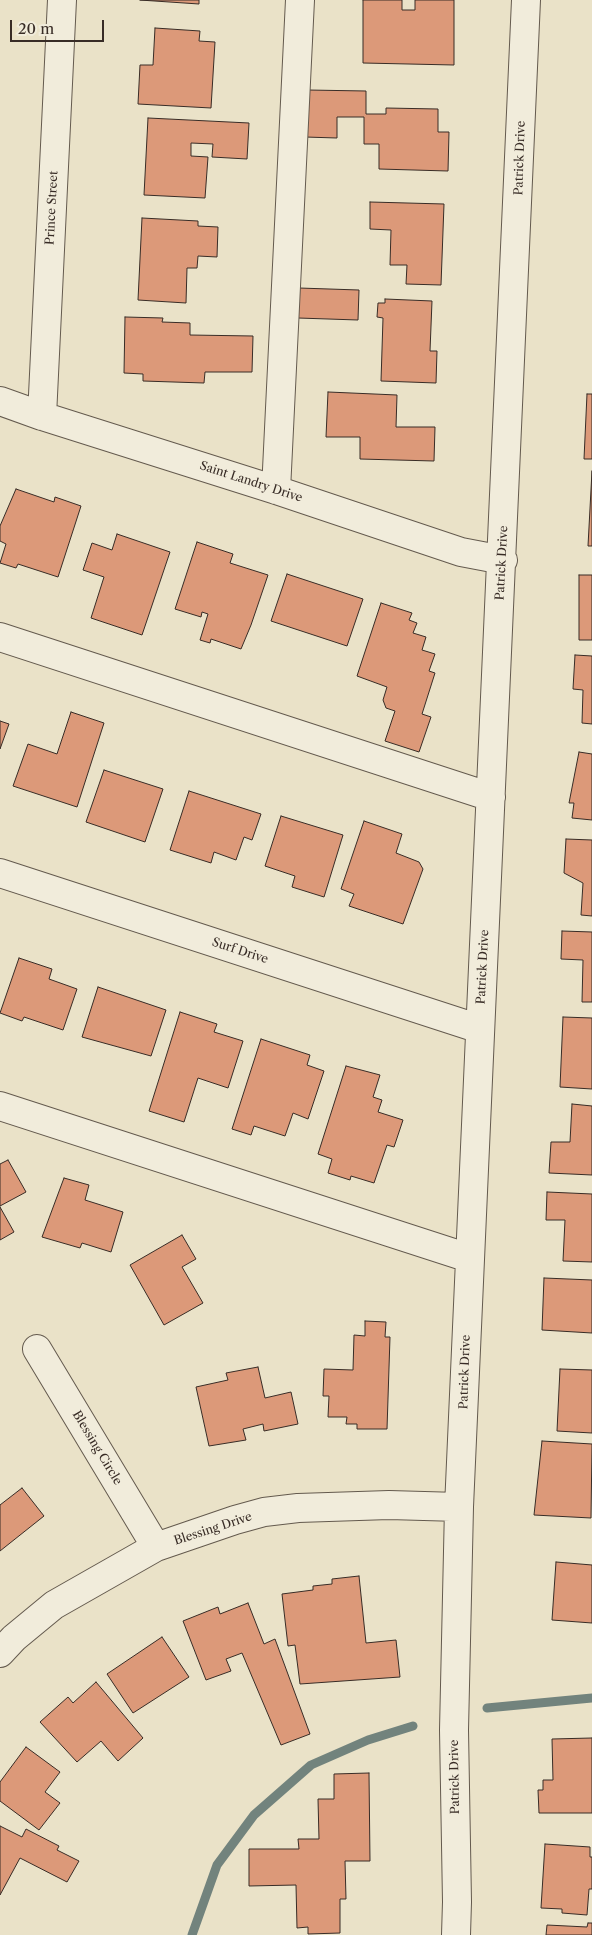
<!DOCTYPE html>
<style>
body{margin:0}
#map{position:relative;width:592px;height:1935px;overflow:hidden;background:#eae2c8;font-family:"Libre Caslon Text",serif}
canvas{display:block}
.scale{position:absolute;left:10px;top:20px;width:94px;height:22px;box-sizing:border-box;border:2px solid #382c26;border-top:0;padding-left:6px;font-size:15px;line-height:18px;white-space:nowrap;color:#382c26;-webkit-text-stroke:4px #f1ecdb;paint-order:stroke}
</style>
<div id="map">
<canvas width="592" height="1935"></canvas>
<div class="scale">20 m</div>
</div>
<script>
const g = document.querySelector('canvas').getContext('2d');
g.lineJoin = 'round';
const poly = rows => new Path2D(rows.map(r => 'M' + r).join(''));
function trace(path, color, width, dash) { g.strokeStyle = color; g.lineWidth = width; g.lineCap = dash ? 'butt' : 'round'; g.setLineDash(dash || []); g.stroke(path); }
function fill(path, color) { g.fillStyle = color; g.fill(path, 'evenodd'); }
function drawText(font, color, halo, rows, align = 'center') {
  g.font = font + ' "Libre Caslon Text",serif'; g.lineWidth = 4.5; g.setLineDash([]); g.textBaseline = 'middle'; g.strokeStyle = halo; g.fillStyle = color; for (const [text, x, y, turn = 0] of rows) {
    g.save(); g.translate(x, y); g.rotate((+turn || 0) * Math.PI / 180); g.textAlign = isNaN(turn) ? turn : align; if (halo) g.strokeText(text, 0, 0); g.fillText(text, 0, 0); g.restore();
  }
}
const stream = poly([
 [487,1708,592,1698],
 [192,1935,217,1865,254,1815,311,1765,368,1740,413,1726]
]);
const building = poly([
 [140,0,199,0,199,4,140,0],
 [363,0,402,0,402,10,415,10,415,0,454,0,454,65,363,63,363,0],
 [155,28,200,31,199,41,215,42,211,108,138,104,140,65,153,65,155,28],
 [307,90,366,91,366,114,386,114,386,108,438,109,438,132,449,132,448,171,379,169,379,144,364,144,364,117,337,117,337,138,305,137,307,90],
 [148,118,249,123,247,159,212,157,213,144,191,143,191,156,208,157,205,198,144,195,148,118],
 [370,202,444,204,441,285,406,284,407,265,390,265,391,230,370,229,370,202],
 [142,218,198,221,198,226,218,227,217,257,198,256,197,268,187,268,186,303,138,300,142,218],
 [299,288,359,290,358,320,298,318,299,288],
 [385,299,432,301,430,351,437,351,436,383,381,381,383,318,377,317,378,303,385,303,385,299],
 [125,317,163,318,162,322,190,323,190,335,253,336,252,372,205,372,204,383,143,381,143,374,124,373,125,317],
 [328,392,397,395,396,427,435,427,434,461,360,459,360,437,326,437,328,392],
 [587,394,592,394,592,459,584,459,587,394],
 [592,471,592,546,588,546,592,471],
 [16,489,54,502,55,497,81,506,58,577,18,564,16,568,0,563,6,544,0,541,0,526,16,489],
 [117,534,170,552,142,635,91,618,104,577,83,570,92,543,112,550,117,534],
 [197,542,233,554,230,563,268,575,251,625,241,649,211,639,210,643,200,640,208,614,202,612,201,617,175,609,197,542],
 [287,574,363,599,347,646,271,621,287,574],
 [579,575,592,575,592,640,579,640,579,575],
 [381,603,412,613,409,620,417,623,413,633,426,637,422,650,435,654,429,671,435,673,422,714,431,717,419,752,385,741,395,711,386,708,383,700,387,687,357,676,381,603],
 [575,655,592,656,592,724,582,723,583,690,573,689,575,655],
 [71,712,104,723,77,807,13,786,28,744,57,754,71,712],
 [0,721,9,724,0,749,0,721],
 [579,752,592,754,592,820,572,818,574,803,569,803,579,752],
 [104,770,163,789,145,842,86,822,104,770],
 [189,791,261,814,252,840,244,837,236,860,214,852,211,863,170,850,189,791],
 [281,816,343,835,324,897,292,887,295,876,265,866,281,816],
 [364,821,402,834,396,853,419,862,423,869,403,924,349,906,354,894,341,889,364,821],
 [566,839,592,840,592,916,581,915,583,883,564,873,566,839],
 [562,931,592,932,592,1002,582,1002,583,960,561,959,562,931],
 [19,958,52,969,49,979,77,989,63,1030,24,1017,22,1021,0,1013,19,958],
 [98,987,166,1010,151,1056,82,1037,98,987],
 [180,1012,217,1024,214,1032,243,1041,228,1088,198,1078,184,1122,149,1111,180,1012],
 [563,1017,592,1018,592,1089,560,1087,563,1017],
 [261,1039,310,1055,307,1065,324,1071,308,1119,293,1113,285,1136,254,1126,251,1135,232,1129,261,1039],
 [346,1066,380,1075,373,1097,382,1100,378,1112,403,1120,394,1147,387,1145,374,1183,351,1176,350,1180,328,1173,332,1159,318,1154,346,1066],
 [572,1104,592,1106,592,1175,549,1173,551,1142,570,1142,572,1104],
 [8,1160,26,1192,0,1206,0,1164,8,1160],
 [64,1178,89,1185,85,1200,123,1212,111,1252,82,1243,80,1248,42,1237,64,1178],
 [547,1192,592,1194,592,1262,563,1261,565,1220,546,1220,547,1192],
 [0,1207,14,1232,0,1240,0,1207],
 [182,1235,196,1259,182,1267,203,1303,164,1325,130,1265,182,1235],
 [544,1278,592,1280,592,1333,542,1330,544,1278],
 [365,1321,386,1322,385,1337,390,1337,387,1429,357,1429,357,1424,346,1424,347,1417,328,1417,329,1396,323,1396,324,1369,353,1370,354,1335,365,1336,365,1321],
 [258,1367,265,1398,291,1392,298,1424,264,1431,263,1424,243,1429,246,1440,209,1446,196,1387,228,1380,226,1373,258,1367],
 [560,1369,592,1370,592,1433,557,1431,560,1369],
 [542,1441,592,1444,591,1518,534,1515,542,1441],
 [22,1488,44,1516,0,1551,0,1505,22,1488],
 [556,1562,592,1565,592,1623,552,1620,556,1562],
 [359,1576,366,1643,396,1640,400,1677,300,1684,295,1645,288,1646,282,1594,313,1590,313,1586,332,1584,332,1579,359,1576],
 [248,1603,264,1644,275,1639,310,1734,281,1745,242,1653,226,1659,231,1671,206,1680,183,1621,218,1607,220,1614,248,1603],
 [162,1637,189,1677,133,1713,107,1674,162,1637],
 [96,1682,143,1738,118,1761,101,1741,77,1762,40,1722,68,1697,73,1703,96,1682],
 [592,1738,592,1813,539,1813,538,1790,543,1790,543,1780,553,1780,552,1739,592,1738],
 [26,1747,60,1772,45,1792,60,1803,39,1830,0,1801,0,1782,26,1747],
 [369,1773,370,1861,345,1861,346,1899,340,1899,340,1933,308,1934,308,1927,297,1928,296,1885,249,1886,249,1849,299,1849,298,1839,319,1839,318,1799,334,1799,334,1774,369,1773],
 [0,1826,22,1837,26,1829,59,1846,57,1850,79,1861,67,1882,20,1858,0,1895,0,1826],
 [545,1844,590,1847,590,1857,592,1857,592,1889,589,1889,587,1915,562,1913,562,1909,541,1908,545,1844],
 [588,1923,592,1923,592,1935,546,1935,547,1925,587,1927,588,1923]
]);
const minor = poly([
 [0,401,42,416,276,490,461,552,503,560],
 [42,416,62,0],
 [276,490,300,0],
 [0,637,491,797],
 [0,873,480,1029],
 [0,1106,469,1258],
 [37,1349,156,1547],
 [0,1653,14,1638,54,1605,156,1547,235,1520,264,1512,298,1508,389,1505,459,1507],
 [456,1935,457,1902,454,1730,459,1507,526,0]
]);
const streetNames = [
 ["Patrick Drive",520,158,-88],
 ["Prince Street",52,208,-87],
 ["Saint Landry Drive",251,482,18],
 ["Patrick Drive",502,563,-87],
 ["Surf Drive",240,951,18],
 ["Patrick Drive",483,967,-87],
 ["Patrick Drive",465,1372,-88],
 ["Blessing Circle",97,1448,59],
 ["Blessing Drive",213,1529,-18],
 ["Patrick Drive",455,1777,-91]
];
trace(stream, '#72837d', 9);
fill(building, '#dc9979');
trace(building, '#382c26', 1);
trace(minor, '#645a4e', 30);
trace(minor, '#f1ecdb', 28);
drawText('12px', '#382c26', '#f1ecdb', streetNames);
</script>
